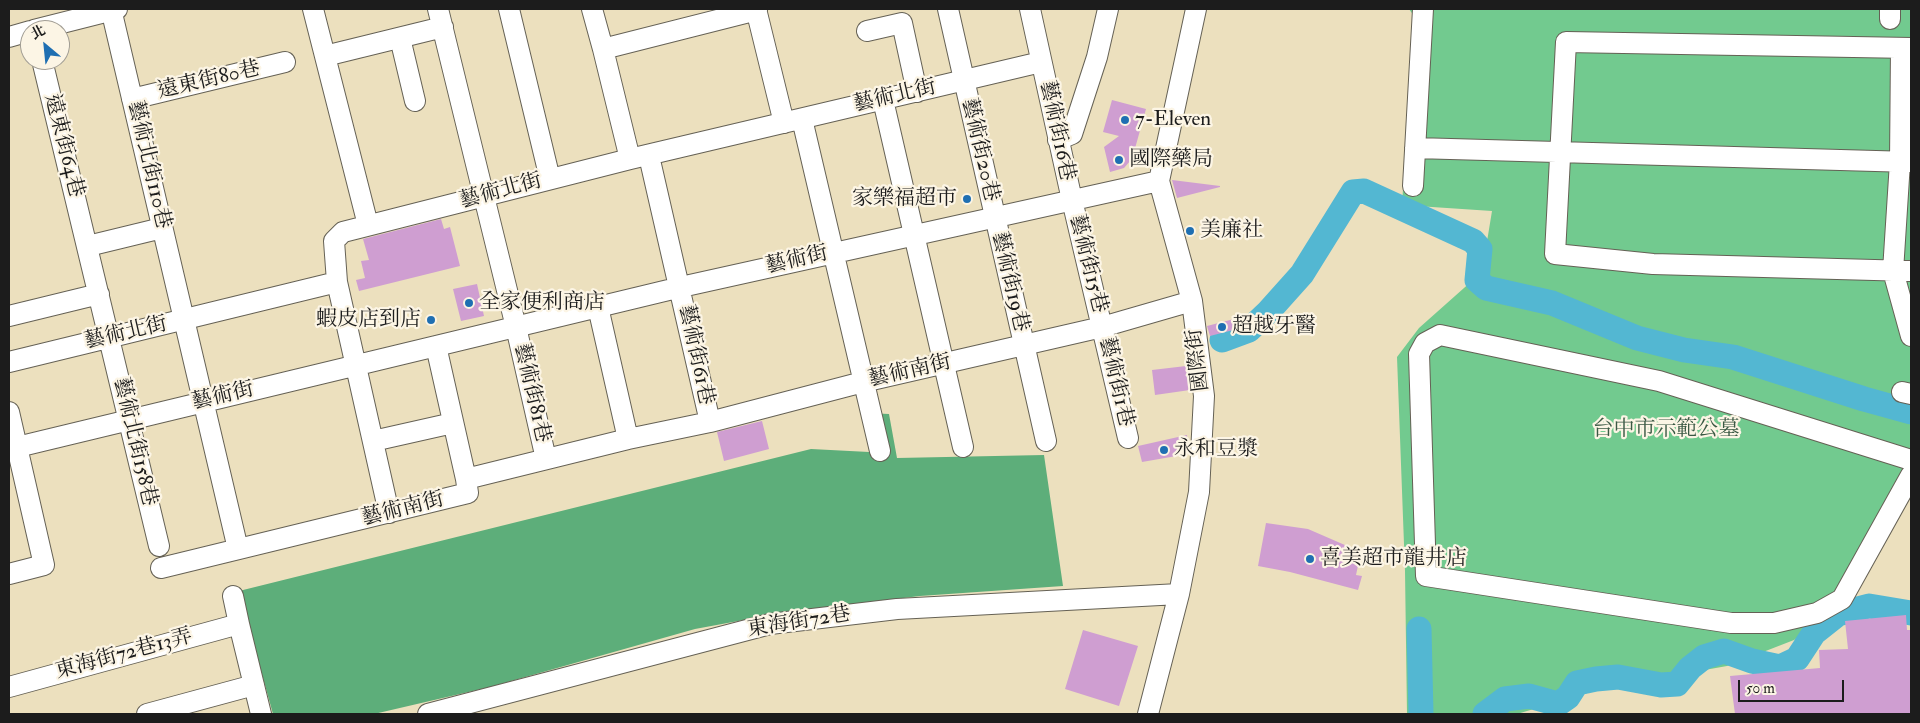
<!DOCTYPE html>
<meta charset="utf-8">
<style>
body{margin:0}
#map{position:relative;width:1920px;height:723px;overflow:hidden;background:#ece0be;font-family:"IM FELL Double Pica","Noto Serif TC",serif}
canvas{display:block}
.frame{position:absolute;inset:0;border:10px solid #1c1c1c;pointer-events:none}
.north{position:absolute;left:20px;top:20px;width:50px;height:50px;box-sizing:border-box;background:#fcf5e5;border:1px solid #a29e95;border-radius:50%;rotate:332deg;font-size:14px;font-weight:700;line-height:20px;text-align:center;color:#1c1c1c}
.north::after{content:'';display:block;margin:auto;width:18px;height:22px;background:#1f6fb2;clip-path:polygon(50% 0,100% 100%,50% 72%,0 100%)}
.scale{position:absolute;left:1738px;top:680px;width:106px;height:22px;box-sizing:border-box;border:2px solid #1c1c1c;border-top:0;padding-left:6px;font-size:15px;line-height:18px;white-space:nowrap;color:#1c1c1c;-webkit-text-stroke:4px #fcf5e5;paint-order:stroke}
</style>
<div id="map">
<canvas width="1920" height="723"></canvas>
<div class="frame"></div>
<div class="north">北</div>
<div class="scale">50 m</div>
</div>
<script>
const g = document.querySelector('canvas').getContext('2d');
g.lineJoin = 'round';
function fill(path, color) { g.fillStyle = color; g.fill(path, 'evenodd'); }
const poly = rows => new Path2D(rows.map(r => 'M' + r).join(''));
function trace(path, color, width, dash) { g.strokeStyle = color; g.lineWidth = width; g.lineCap = dash ? 'butt' : 'round'; g.setLineDash(dash || []); g.stroke(path); }
function drawText(font, color, halo, rows, align = 'center') {
  g.font = font + ' "IM FELL Double Pica","Noto Serif TC",serif'; g.lineWidth = 4.5; g.setLineDash([]); g.textBaseline = 'middle'; g.strokeStyle = halo; g.fillStyle = color; for (const [text, x, y, turn = 0] of rows) {
    g.save(); g.translate(x, y); g.rotate((+turn || 0) * Math.PI / 180); g.textAlign = isNaN(turn) ? turn : align; if (halo) g.strokeText(text, 0, 0); g.fillText(text, 0, 0); g.restore();
  }
}
const green = poly([
 [1409,9,1911,9,1911,491,1842,606,1794,640,1727,666,1604,688,1517,714,1407,714,1405,571,1397,357,1419,328,1482,272,1492,211,1402,205,1414,16]
]);
const forest = poly([
 [867,413,889,414,897,458,1044,455,1063,586,920,596,787,612,695,629,490,687,374,714,273,714,239,591,811,449,869,452]
]);
const river = poly([
 [1222,340,1249,330,1268,312,1302,274,1353,192,1364,191,1473,241,1480,249,1477,280,1486,288,1552,303,1637,338,1684,350,1733,357,1864,399,1911,412],
 [1419,629,1421,714],
 [1485,714,1505,699,1529,696,1558,704,1568,697,1577,683,1596,679,1618,677,1661,685,1677,684,1690,668,1704,657,1724,651,1752,661,1780,667,1797,659,1814,633,1838,614,1869,606,1911,613]
]);
const building = poly([
 [1112,100,1146,109,1134,152,1137,153,1124,168,1110,172,1104,147,1119,136,1103,132],
 [1172,180,1220,186,1220,187,1177,198],
 [441,219,444,229,450,227,460,266,359,291,356,280,365,278,361,261,369,260,363,239],
 [477,284,484,316,461,321,453,289],
 [1234,319,1237,329,1210,336,1207,326],
 [1186,366,1190,390,1155,395,1152,370],
 [762,421,769,449,724,461,717,432],
 [1187,435,1188,454,1142,462,1138,446],
 [1266,523,1308,529,1361,552,1356,575,1362,576,1358,590,1290,572,1258,566],
 [1906,615,1907,630,1911,630,1911,714,1735,714,1730,676,1820,668,1819,650,1848,649,1845,621],
 [1083,630,1138,646,1119,706,1065,689]
]);
const minor = poly([
 [111,9,238,549],
 [313,9,368,225],
 [438,9,516,327,546,459],
 [509,9,550,179],
 [592,9,603,49,757,10],
 [756,9,784,123],
 [948,9,1046,441],
 [1030,9,1072,200,1128,438],
 [1890,19,1890,9],
 [34,30,117,9],
 [867,31,902,23,917,92],
 [9,37,30,31],
 [400,38,415,101],
 [1901,48,1900,162,1893,271,1911,336],
 [1911,48,1566,42,1555,254,1653,264,1911,271],
 [603,49,630,159],
 [325,56,443,27],
 [42,60,159,546],
 [132,99,285,62],
 [883,100,963,447],
 [802,119,880,451],
 [1058,140,1072,134,1097,57,1108,9],
 [1415,148,1911,162],
 [649,156,710,422],
 [1413,186,1423,9],
 [88,246,162,228],
 [598,307,628,439],
 [9,316,99,294],
 [436,346,466,479],
 [9,362,337,282],
 [1902,392,1911,394],
 [9,412,44,565,9,574],
 [373,441,453,423],
 [9,449,681,287,1159,181],
 [1911,460,1659,381,1440,335,1425,343,1419,354,1426,576,1731,623,1774,623,1817,613,1842,599,1911,475],
 [389,513,337,282,334,241,343,232,630,159,1041,62],
 [161,568,468,493,466,479,628,439,710,422,863,382,1102,327,1192,301],
 [233,596,239,624],
 [9,687,239,624,261,714],
 [147,714,254,685],
 [428,714,770,624,897,609,1179,594],
 [1148,714,1179,594,1199,492,1204,396,1192,301,1159,181,1196,9]
]);
const markers = [
 [1125,120,5,"#1f6fb2"],
 [1119,160,5,"#1f6fb2"],
 [967,199,5,"#1f6fb2"],
 [1190,231,5,"#1f6fb2"],
 [469,303,5,"#1f6fb2"],
 [431,320,5,"#1f6fb2"],
 [1222,327,5,"#1f6fb2"],
 [1164,450,5,"#1f6fb2"],
 [1310,559,5,"#1f6fb2"]
];
const streetNames = [
 ["遠東街80巷",209,81,-13],
 ["藝術北街",895,97,-13],
 ["藝術街16巷",1056,131,78],
 ["遠東街64巷",63,146,76],
 ["藝術街20巷",979,150,77],
 ["藝術北街110巷",148,165,77],
 ["藝術北街",501,192,-15],
 ["藝術街",797,261,-13],
 ["藝術街15巷",1087,264,76],
 ["藝術街19巷",1009,282,77],
 ["藝術北街",126,334,-13],
 ["藝術街61巷",695,355,78],
 ["國際街",1199,360,-97],
 ["藝術南街",910,372,-13],
 ["藝術街1巷",1115,382,77],
 ["藝術街81巷",531,393,77],
 ["藝術街",223,397,-13],
 ["藝術北街158巷",134,442,77],
 ["藝術南街",403,510,-14],
 ["東海街72巷",799,623,-9],
 ["東海街72巷13弄",124,655,-15]
];
const poiNames = [
 ["7-Eleven",1135,120],
 ["國際藥局",1129,160],
 ["家樂福超市",957,199,"right"],
 ["美廉社",1200,231],
 ["全家便利商店",479,303],
 ["蝦皮店到店",421,320,"right"],
 ["超越牙醫",1232,327],
 ["永和豆漿",1174,450],
 ["喜美超市龍井店",1320,559]
];
const parkNames = [
 ["台中市示範公墓",1666,430]
];
fill(green, '#72ca8f');
fill(forest, '#5dae7a');
trace(river, '#53b7d2', 25);
fill(building, '#cf9ed1');
trace(minor, '#656155', 22);
trace(minor, '#fff', 20);
for (const [x, y, r, color] of markers) { const dot = new Path2D(); dot.arc(x, y, r, 0, 2 * Math.PI); g.fillStyle = color; g.fill(dot); trace(dot, '#fcf5e5', 2); }
drawText('21px', '#1c1c1c', '#fcf5e5', streetNames);
drawText('21px', '#1c1c1c', '#fcf5e5', poiNames, 'left');
drawText('21px', '#3a5944', '#fcf5e5', parkNames);
</script>
